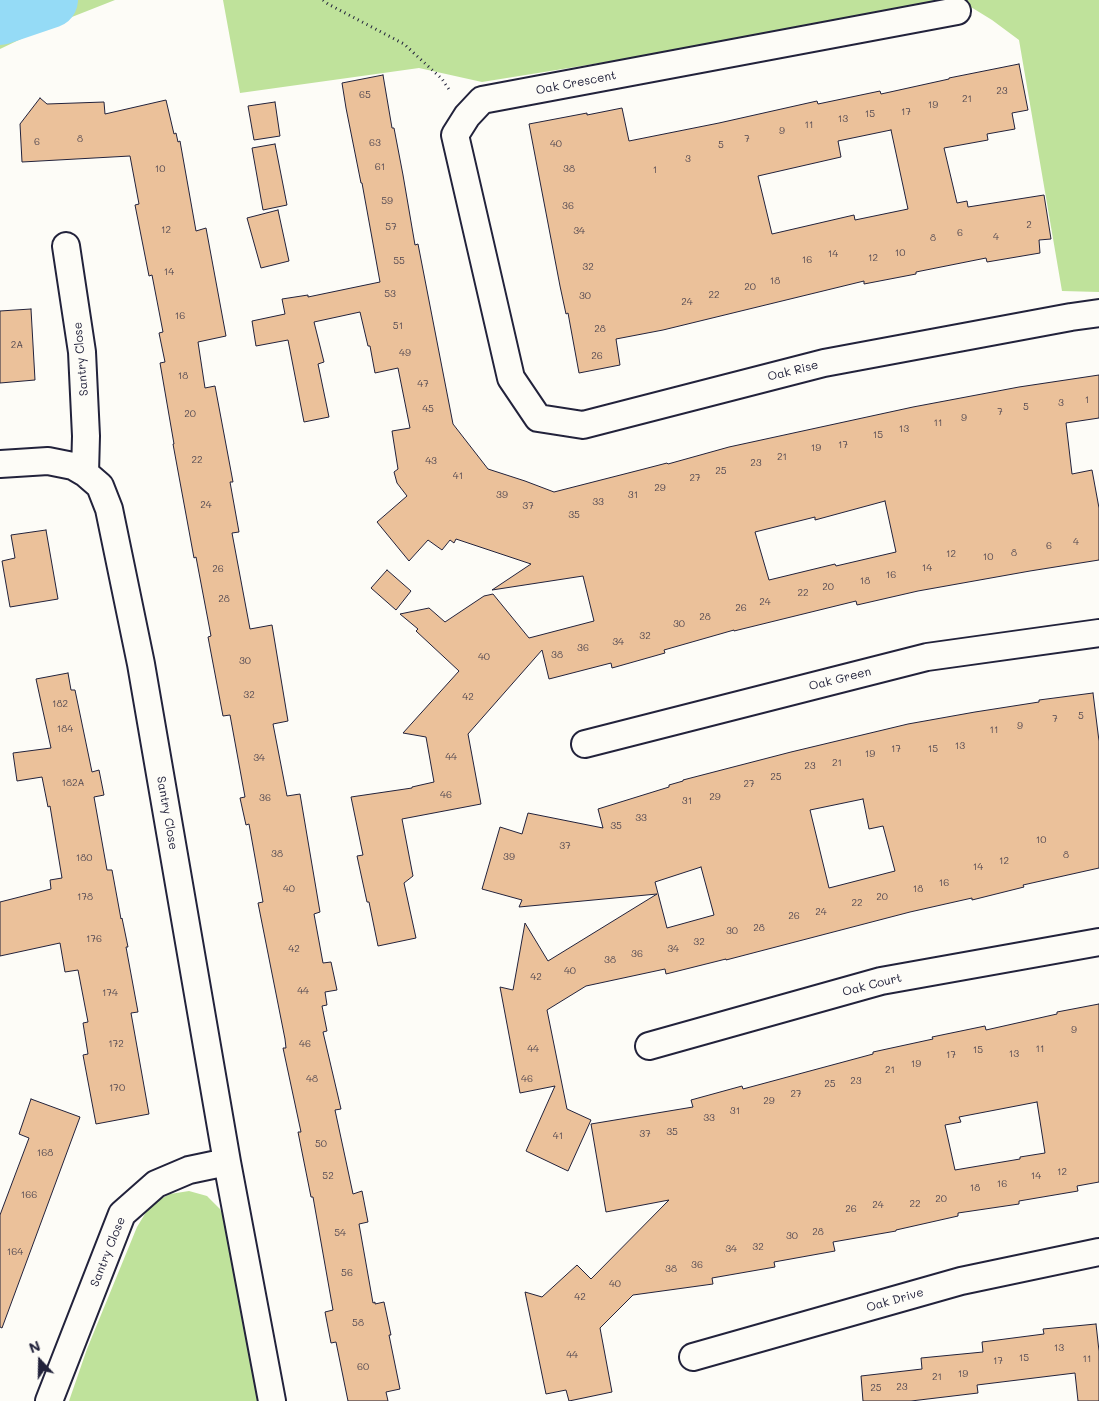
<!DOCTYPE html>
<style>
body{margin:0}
#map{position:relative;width:1099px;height:1401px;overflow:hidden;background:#fdfcf7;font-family:Mali,sans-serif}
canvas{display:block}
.north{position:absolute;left:15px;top:1336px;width:50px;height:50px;-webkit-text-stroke:4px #fdfcf7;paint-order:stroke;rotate:339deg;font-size:14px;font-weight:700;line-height:20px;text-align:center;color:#22223b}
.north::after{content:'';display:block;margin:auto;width:18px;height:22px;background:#22223b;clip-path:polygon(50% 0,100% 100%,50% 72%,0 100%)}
</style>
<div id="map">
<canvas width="1099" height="1401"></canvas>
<div class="north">N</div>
</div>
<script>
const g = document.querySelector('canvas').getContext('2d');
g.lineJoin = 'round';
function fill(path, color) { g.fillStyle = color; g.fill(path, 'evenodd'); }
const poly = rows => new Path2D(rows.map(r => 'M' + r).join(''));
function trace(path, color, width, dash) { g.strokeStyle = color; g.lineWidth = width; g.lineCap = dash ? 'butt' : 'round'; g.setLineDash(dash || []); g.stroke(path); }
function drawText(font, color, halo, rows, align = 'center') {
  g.font = font + ' Mali,sans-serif'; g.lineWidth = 5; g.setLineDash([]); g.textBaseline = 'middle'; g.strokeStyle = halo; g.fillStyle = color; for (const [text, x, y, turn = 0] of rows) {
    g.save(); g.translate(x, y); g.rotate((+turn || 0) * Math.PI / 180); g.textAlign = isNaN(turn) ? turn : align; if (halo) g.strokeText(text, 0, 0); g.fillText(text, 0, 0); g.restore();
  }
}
const green = poly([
 [0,0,115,0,44,28,0,49],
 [223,0,1099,0,1099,292,1062,291,1019,40,992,20,966,4,482,82,419,68,240,93],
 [189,1191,207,1196,220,1209,227,1226,260,1401,69,1401,87,1349,137,1227,151,1204,170,1194]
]);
const river = poly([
 [0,17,50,0]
]);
const building = poly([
 [1019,64,1028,110,1012,113,1015,129,987,134,988,140,944,148,957,203,967,201,968,207,1044,195,1051,239,1039,240,1040,253,987,262,986,258,916,272,916,274,864,284,864,281,663,330,616,339,620,365,579,373,568,313,566,314,560,286,529,124,587,113,587,115,622,108,629,141,719,123,817,101,818,104,880,91,881,94,949,79,949,78,1019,64],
 [891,130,908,209,855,220,854,215,772,234,758,176,841,157,838,141,891,130],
 [383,75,392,128,394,128,403,175,415,245,418,244,453,424,488,469,525,481,554,492,640,470,667,463,668,464,729,447,913,407,1019,387,1099,375,1099,418,1066,423,1072,474,1092,470,1099,508,1099,560,1030,571,918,591,857,605,856,601,734,631,734,630,664,650,665,653,612,668,611,663,549,679,542,650,468,734,481,804,402,819,413,876,404,883,416,938,378,946,369,902,367,902,357,856,363,855,351,797,412,788,412,787,434,782,426,737,403,733,459,671,416,631,418,629,400,614,429,608,445,622,484,596,493,594,529,638,594,621,583,576,492,590,531,564,456,539,454,543,450,540,442,550,428,540,409,561,377,522,407,496,397,483,394,472,398,469,392,431,410,428,398,368,375,373,370,346,368,346,360,312,314,322,324,362,318,364,329,417,304,422,288,340,256,346,252,321,285,314,282,299,308,295,308,297,380,282,362,183,361,183,346,108,342,83,383,75],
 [885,501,896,552,836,566,835,564,769,580,755,532,815,517,815,520,885,501],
 [40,98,47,104,104,102,105,114,166,100,174,134,176,133,178,142,180,141,196,231,206,228,226,336,198,342,205,388,215,386,233,482,230,482,239,532,232,533,250,629,272,625,288,721,273,724,287,796,300,794,320,912,314,914,323,963,331,962,337,990,325,992,327,1005,322,1006,327,1031,323,1032,341,1109,335,1110,353,1194,362,1191,368,1222,359,1224,373,1303,375,1302,375,1304,384,1302,391,1335,389,1335,400,1389,386,1392,388,1401,348,1401,336,1342,331,1343,325,1312,333,1310,313,1197,311,1197,298,1132,301,1132,283,1048,286,1048,285,1039,258,903,263,902,249,824,246,825,240,798,245,797,230,715,223,716,208,637,211,636,196,557,194,558,173,444,174,444,160,363,165,362,159,333,163,332,152,275,149,276,135,205,139,204,130,156,22,162,20,124,40,98],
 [275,102,280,136,254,140,248,106,275,102],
 [275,144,287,205,263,210,252,148,275,144],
 [278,210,289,261,261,268,247,218,278,210],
 [31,309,35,380,0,383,0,311,31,309],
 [46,530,58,599,10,607,2,561,15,558,11,535,46,530],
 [387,570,411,591,396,610,371,588,387,570],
 [68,673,71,690,75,690,92,772,99,770,104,795,94,797,107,870,112,870,121,919,122,918,128,947,126,947,138,1012,131,1013,149,1114,96,1124,83,1055,88,1054,83,1023,88,1022,78,970,65,972,60,943,0,956,0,902,51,889,50,880,62,878,50,806,48,807,42,777,17,781,13,753,51,748,36,679,68,673],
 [1093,693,1099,741,1099,868,1023,885,1024,887,972,900,972,898,910,912,726,960,726,959,666,974,665,969,586,986,547,1010,567,1109,591,1120,568,1171,526,1151,555,1086,520,1093,500,987,513,990,525,923,548,961,657,894,519,907,522,900,482,889,500,827,522,834,528,813,603,828,598,809,669,787,669,785,683,781,683,780,791,752,908,724,975,712,1039,702,1039,700,1093,693],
 [863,799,869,829,883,826,895,871,829,888,810,810,863,799],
 [701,867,714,915,667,928,655,882,701,867],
 [1099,1004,1099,1182,1077,1186,1078,1191,1019,1201,1019,1204,958,1213,958,1216,896,1230,896,1231,833,1242,835,1251,774,1262,775,1267,712,1278,713,1284,633,1295,600,1328,612,1392,569,1401,566,1390,546,1394,525,1292,542,1297,577,1265,591,1279,669,1200,606,1212,591,1124,693,1107,691,1100,742,1086,743,1089,873,1054,873,1052,933,1039,932,1037,985,1026,986,1030,1057,1014,1057,1012,1099,1004],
 [1037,1102,1045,1153,1020,1157,1020,1159,955,1170,945,1125,961,1122,959,1117,1037,1102],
 [31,1099,80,1117,2,1328,0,1327,0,1215,29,1138,19,1134,31,1099],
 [1096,1324,1099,1351,1099,1401,1078,1401,1075,1373,977,1385,978,1393,911,1401,863,1401,861,1376,922,1369,921,1358,983,1352,982,1342,1044,1334,1043,1329,1096,1324]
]);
const path = poly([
 [323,0,328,4,404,44,442,79,450,91]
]);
const street = poly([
 [957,11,482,100,467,116,455,135,511,378,538,418,583,425,824,363,1071,317,1099,313],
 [66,246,82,352,86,436,85,473],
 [0,464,48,461,73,466,85,473,100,486,109,509,141,664,227,1162,272,1401],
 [585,744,927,657,1099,633],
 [649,1046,881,981,1099,942],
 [693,1357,961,1281,1099,1252],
 [49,1401,122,1214,156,1184,189,1170,227,1162]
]);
const numberNames = [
 ["23",1002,91],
 ["65",365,95],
 ["21",967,99],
 ["19",933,105],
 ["17",906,112],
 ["15",870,114],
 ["13",843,119],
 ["11",809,125],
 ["9",782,131],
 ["8",80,139],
 ["7",747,139],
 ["6",37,142],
 ["63",375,143],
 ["40",556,144],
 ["5",721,145],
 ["3",688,159],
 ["61",380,167],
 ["10",160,169],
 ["38",569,169],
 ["1",655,170],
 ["59",387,201],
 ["36",568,206],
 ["2",1029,225],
 ["57",391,227],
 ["12",166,230],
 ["34",579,231],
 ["6",960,233],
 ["4",996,237],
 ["8",933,238],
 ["10",900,253],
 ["14",833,254],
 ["12",873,258],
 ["16",807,260],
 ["55",399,261],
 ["32",588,267],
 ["14",169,272],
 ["18",775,281],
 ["20",750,287],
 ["53",390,294],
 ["22",714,295],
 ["30",585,296],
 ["24",687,302],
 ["16",180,316],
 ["51",398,326],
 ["28",600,329],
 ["2A",17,345],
 ["49",405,353],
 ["26",597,356],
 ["18",183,376],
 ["47",423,384],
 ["1",1087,400],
 ["3",1061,403],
 ["5",1026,407],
 ["45",428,409],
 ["7",1000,412],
 ["20",190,414],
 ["9",964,418],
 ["11",938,423],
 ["13",904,429],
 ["15",878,435],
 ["17",843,445],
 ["19",816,448],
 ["21",782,457],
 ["22",197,460],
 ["43",431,461],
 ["23",756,463],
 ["25",721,471],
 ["41",458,476],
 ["27",695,478],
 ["29",660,488],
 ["39",502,495],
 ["31",633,495],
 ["33",598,502],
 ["24",206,505],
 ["37",528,506],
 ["35",574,515],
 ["4",1076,542],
 ["6",1049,546],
 ["8",1014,553],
 ["12",951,554],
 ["10",988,557],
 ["14",927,568],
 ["26",218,569],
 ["16",891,575],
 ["18",865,581],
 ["20",828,587],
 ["22",803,593],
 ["28",224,599],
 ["24",765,602],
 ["26",741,608],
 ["28",705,617],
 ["30",679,624],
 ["32",645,636],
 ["34",618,642],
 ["36",583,648],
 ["38",557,655],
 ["40",484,657],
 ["30",245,661],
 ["32",249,695],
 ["42",468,697],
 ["182",60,704],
 ["5",1081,716],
 ["7",1055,719],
 ["9",1020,726],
 ["184",65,729],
 ["11",994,730],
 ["13",960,746],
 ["17",896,749],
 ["15",933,749],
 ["19",870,754],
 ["44",451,757],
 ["34",259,758],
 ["21",837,763],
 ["23",810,766],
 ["25",776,777],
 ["182A",73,783],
 ["27",749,784],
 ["46",446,795],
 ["29",715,797],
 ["36",265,798],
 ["31",687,801],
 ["33",641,818],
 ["35",616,826],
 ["10",1041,840],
 ["37",565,846],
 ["38",277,854],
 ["8",1066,855],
 ["39",509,857],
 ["180",84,858],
 ["12",1004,861],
 ["14",978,867],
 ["16",944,883],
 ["40",289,889],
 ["18",918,889],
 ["178",85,897],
 ["20",882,897],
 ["22",857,903],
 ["24",821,912],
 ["26",794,916],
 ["28",759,928],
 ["30",732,931],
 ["176",94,939],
 ["32",699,942],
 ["42",294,949],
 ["34",673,949],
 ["36",637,954],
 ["38",610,960],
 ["40",570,971],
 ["42",536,977],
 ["44",303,991],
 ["174",110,993],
 ["9",1074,1030],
 ["172",116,1044],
 ["46",305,1044],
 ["44",533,1049],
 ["11",1040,1049],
 ["15",978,1050],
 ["13",1014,1054],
 ["17",951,1055],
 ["19",916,1064],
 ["21",890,1070],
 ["48",312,1079],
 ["46",527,1079],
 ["23",856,1081],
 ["25",830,1084],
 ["170",117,1088],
 ["27",796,1094],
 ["29",769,1101],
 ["31",735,1111],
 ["33",709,1118],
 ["35",672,1132],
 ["37",645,1134],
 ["41",558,1136],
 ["50",321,1144],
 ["168",45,1153],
 ["12",1062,1172],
 ["52",328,1176],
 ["14",1036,1176],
 ["16",1002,1184],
 ["18",975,1188],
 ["166",29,1195],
 ["20",941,1199],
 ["22",915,1204],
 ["24",878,1205],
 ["26",851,1209],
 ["28",818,1232],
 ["54",340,1233],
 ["30",792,1236],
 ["32",758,1247],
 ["34",731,1249],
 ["164",15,1252],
 ["36",697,1265],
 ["38",671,1269],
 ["56",347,1273],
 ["40",615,1284],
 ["42",580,1297],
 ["58",358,1323],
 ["13",1059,1348],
 ["44",572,1355],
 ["15",1024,1358],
 ["11",1087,1359],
 ["17",998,1361],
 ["60",363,1367],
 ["19",963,1374],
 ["21",937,1377],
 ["23",902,1387],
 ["25",876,1388]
];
const streetNames = [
 ["Oak Crescent",576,83,-11],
 ["Santry Close",81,359,-95],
 ["Oak Rise",793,371,-14],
 ["Oak Green",840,679,-14],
 ["Santry Close",167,813,80],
 ["Oak Court",872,985,-14],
 ["Santry Close",108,1252,-68],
 ["Oak Drive",895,1300,-16]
];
fill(green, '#bfe29b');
trace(river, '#95dbf6', 56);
fill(building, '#ebc19a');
trace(building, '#22223b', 1);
trace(street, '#22223b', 30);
trace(path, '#22223b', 3, [1, 4]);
trace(street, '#fdfcf7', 26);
drawText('10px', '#544a53', null, numberNames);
drawText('12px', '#22223b', '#fdfcf7', streetNames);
</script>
